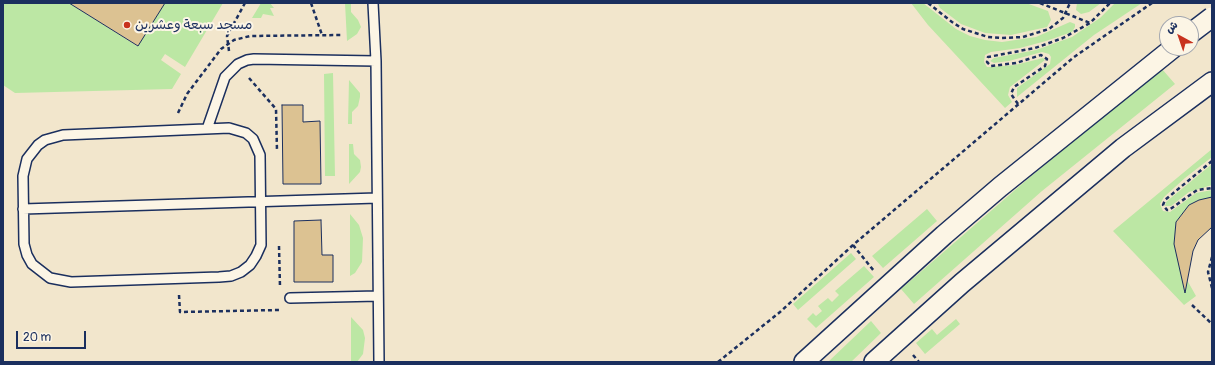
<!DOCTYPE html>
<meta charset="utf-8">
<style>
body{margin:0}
#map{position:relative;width:1215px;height:365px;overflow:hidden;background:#f2e6cc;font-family:Pangolin,"Playpen Sans Arabic",sans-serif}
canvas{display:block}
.frame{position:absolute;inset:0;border:4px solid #1b2f5e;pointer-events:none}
.north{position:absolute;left:1159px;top:16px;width:40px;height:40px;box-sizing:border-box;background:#fcf5e5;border:1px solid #a2a6af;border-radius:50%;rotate:320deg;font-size:11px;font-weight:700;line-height:16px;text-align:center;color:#1b2f5e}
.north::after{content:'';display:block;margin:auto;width:14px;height:18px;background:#c8321e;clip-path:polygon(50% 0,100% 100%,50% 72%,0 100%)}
.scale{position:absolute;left:16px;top:331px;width:70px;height:18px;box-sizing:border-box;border:2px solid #1b2f5e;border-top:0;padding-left:5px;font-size:12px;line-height:14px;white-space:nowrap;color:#1b2f5e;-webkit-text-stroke:3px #fcf5e5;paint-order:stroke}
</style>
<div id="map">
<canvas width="1215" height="365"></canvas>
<div class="frame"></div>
<div class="north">ش</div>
<div class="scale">20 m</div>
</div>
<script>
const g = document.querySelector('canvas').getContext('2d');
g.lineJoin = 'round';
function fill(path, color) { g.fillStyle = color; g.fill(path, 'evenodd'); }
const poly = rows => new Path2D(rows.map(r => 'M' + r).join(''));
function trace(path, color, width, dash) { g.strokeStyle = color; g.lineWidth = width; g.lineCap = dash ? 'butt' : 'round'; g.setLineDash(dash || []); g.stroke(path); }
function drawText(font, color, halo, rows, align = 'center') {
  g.font = font + ' Pangolin,"Playpen Sans Arabic",sans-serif'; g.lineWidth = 4; g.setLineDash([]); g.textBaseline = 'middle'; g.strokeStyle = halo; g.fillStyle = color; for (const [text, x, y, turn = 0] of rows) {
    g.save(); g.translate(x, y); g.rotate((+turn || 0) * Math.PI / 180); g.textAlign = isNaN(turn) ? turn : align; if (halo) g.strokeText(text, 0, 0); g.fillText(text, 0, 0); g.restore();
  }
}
const green = poly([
 [3,3,69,3,137,46,165,3,223,3,185,67,165,54,161,60,181,74,172,89,15,93,3,85],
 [261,3,270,3,274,8,270,8,274,16,263,14,261,18,252,18],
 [345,3,351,3,351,12,358,20,361,27,357,34,347,41],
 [911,3,923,3,956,29,970,36,985,40,1002,42,1036,37,1070,22,1075,24,1075,27,1072,32,1046,41,1020,48,991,52,985,55,984,62,987,67,991,67,1015,65,1043,58,1045,60,1010,87,1008,95,1012,102,1005,108,928,25],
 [1026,3,1048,11,1051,20,1047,27,1011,35,985,33,961,24,940,8,938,4],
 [1077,3,1101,3,1089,12,1081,14,1076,10],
 [1115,3,1142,3,1094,35,1017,97,1017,88,1050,64,1051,57,1049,54,1042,52,1009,61,994,63,990,61,994,58,1036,50,1072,37,1100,18],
 [1162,69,1175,84,1042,191,914,304,901,289,1030,177],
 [333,73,335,176,325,176,324,74],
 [349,80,360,93,360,97,358,106,352,112,352,124,348,124],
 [349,144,353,144,354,154,360,160,361,167,360,172,349,184],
 [1212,149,1212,157,1185,178,1164,197,1160,204,1163,211,1170,212,1196,193,1212,190,1212,198,1199,200,1189,205,1176,222,1174,244,1182,271,1196,296,1184,305,1113,231],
 [1212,164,1212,185,1189,192,1171,206,1165,206,1166,202],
 [927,209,937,221,883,268,872,256],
 [350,214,359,225,363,238,362,262,355,273,350,276],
 [851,253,856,259,798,310,793,304],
 [864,266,874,277,816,328,807,319,813,313,816,316,822,311,818,306,828,298,832,302,839,295,835,291],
 [351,317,363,330,365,338,363,354,357,362,351,362],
 [956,319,960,324,925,354,916,343,932,329,937,335],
 [871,321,881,333,851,362,828,362]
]);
const building = poly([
 [69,3,165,3,138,46,69,3],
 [282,105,303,105,303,122,320,121,321,184,283,184,282,105],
 [1212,197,1212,227,1198,240,1193,251,1185,293,1174,244,1176,222,1189,205,1199,200,1212,197],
 [321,220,322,255,333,255,333,282,294,282,294,221,321,220]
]);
const path = poly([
 [311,3,322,35],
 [928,3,952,22,963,29,988,37,1001,38,1023,37,1049,29,1063,18,1070,3],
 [1040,3,1090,23],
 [229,51,227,36,245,3],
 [249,78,276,109,277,151],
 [1018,104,1011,94,1014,87,1045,66,1047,59,1041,55,1016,63,991,66,987,62,988,57,1035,48,1063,38,1090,23,1110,3],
 [178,113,187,94,221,49,234,40,250,36,341,35],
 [1212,161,1165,200,1163,205,1167,210,1169,210,1197,190,1212,188],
 [853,245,874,271],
 [279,246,280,287],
 [1212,257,1208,272,1212,288],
 [179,295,180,312,279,310],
 [1192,305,1212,324],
 [913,355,919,362],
 [718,362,780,312,853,245,1074,57,1152,3]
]);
const service = poly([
 [373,3,376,61,379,362],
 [229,128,246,133,253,139,260,155,261,245,256,256,250,265,241,272,231,276,219,277,71,282,50,278,32,264,27,255,24,244,23,176,27,159,38,145,45,140,63,135,229,128],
 [207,129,225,77,238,64,247,60,254,59,376,61],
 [23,209,377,198],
 [290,298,378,296]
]);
const minor = poly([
 [804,362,944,235,1000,187,1173,48],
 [874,362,962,283,1123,148,1212,82]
]);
const minorBridge = poly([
 [1191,33,1212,17]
]);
const markers = [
 [127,25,4,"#c8321e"]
];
const poiNames = [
 ["مسجد سبعة وعشرين",135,25]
];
fill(green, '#bce7a4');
fill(building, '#dcc292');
trace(building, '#1b2f5e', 1);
trace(service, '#1b2f5e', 12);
trace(minor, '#1b2f5e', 22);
trace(path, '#1b2f5e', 2.5, [4, 3]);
trace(service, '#fcf5e5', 9);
trace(minor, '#fcf5e5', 19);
trace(minorBridge, '#1b2f5e', 22, []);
trace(minorBridge, '#fcf5e5', 19);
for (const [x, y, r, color] of markers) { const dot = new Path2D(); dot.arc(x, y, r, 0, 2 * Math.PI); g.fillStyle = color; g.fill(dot); trace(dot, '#fcf5e5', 1.5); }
drawText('14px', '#1b2f5e', '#fcf5e5', poiNames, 'left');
</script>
